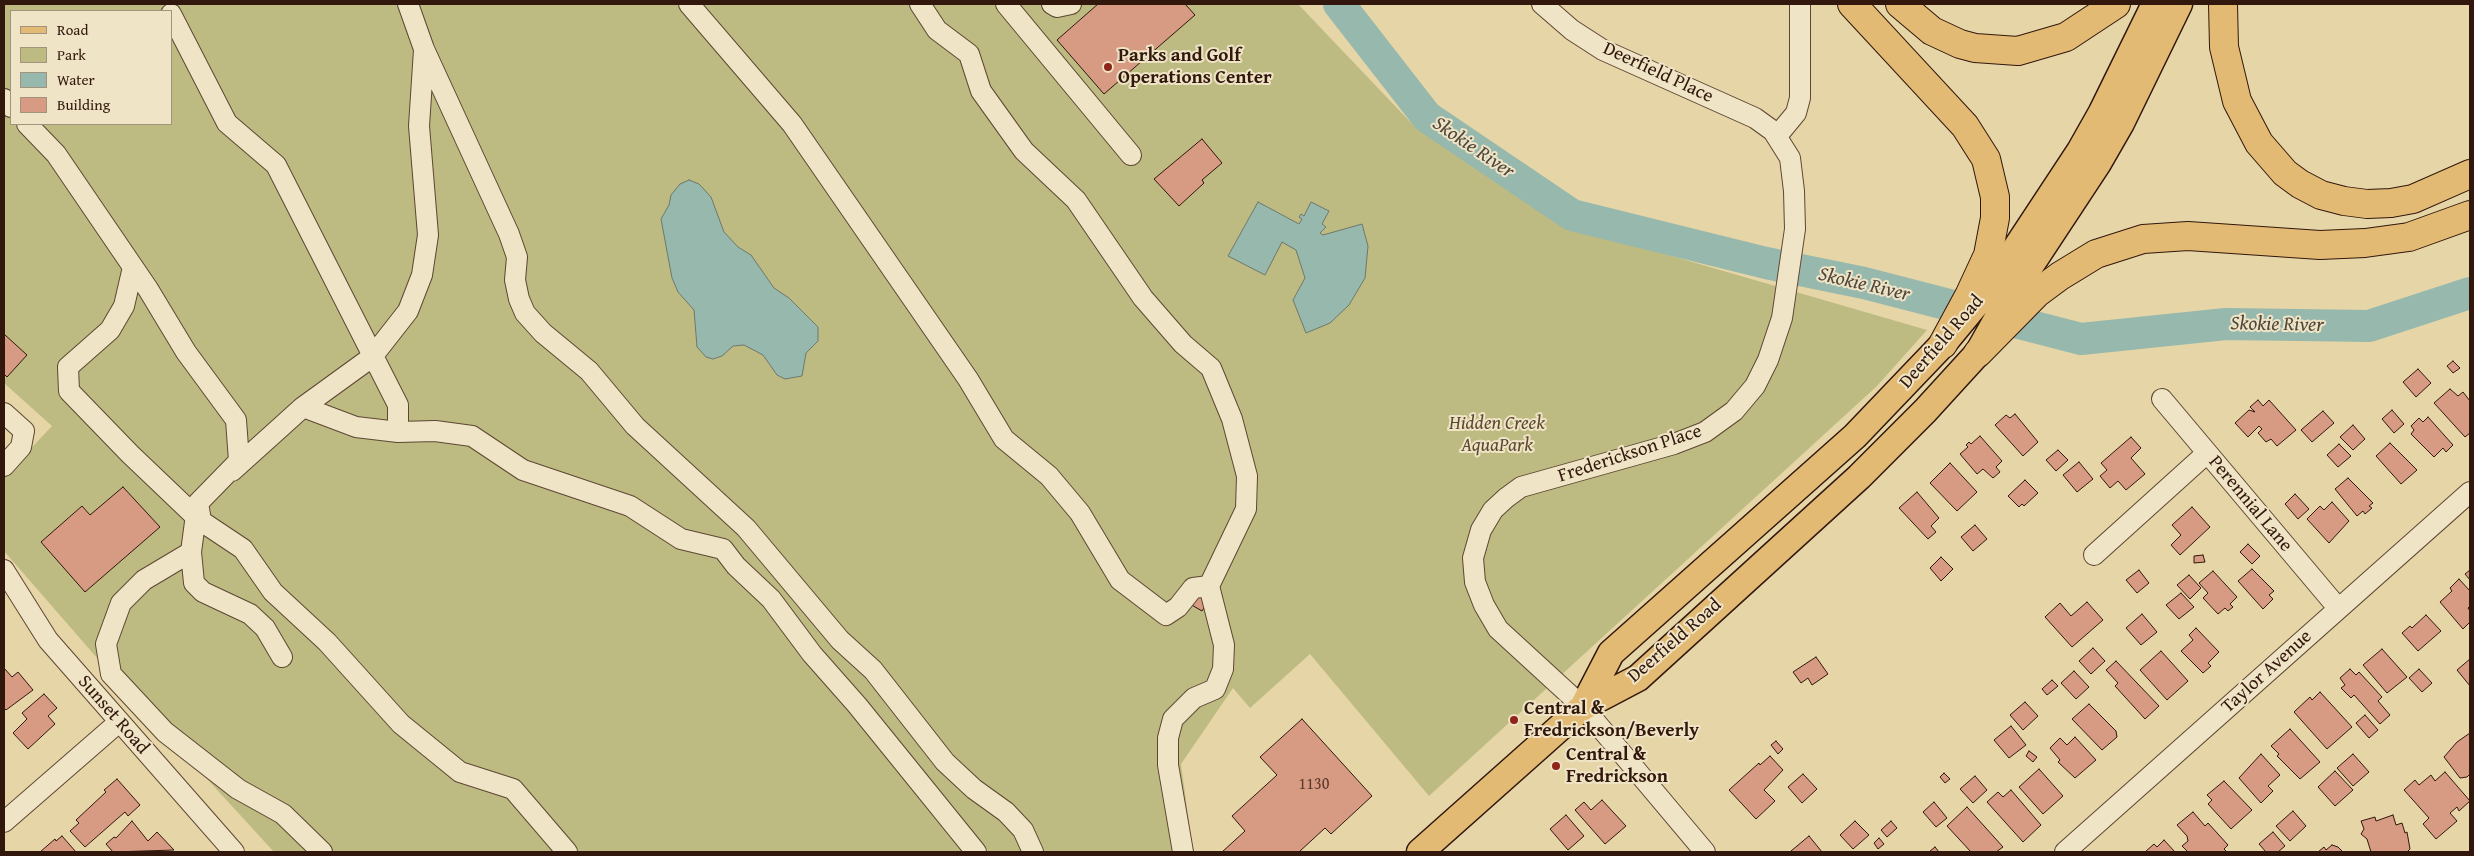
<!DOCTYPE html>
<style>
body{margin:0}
#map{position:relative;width:2474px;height:856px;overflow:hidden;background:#e6d5a7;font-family:"Gentium Book Plus",serif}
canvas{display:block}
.frame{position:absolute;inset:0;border:5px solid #31170c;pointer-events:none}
.legend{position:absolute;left:10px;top:10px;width:162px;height:115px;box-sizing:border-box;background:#efe4c6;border:1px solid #a3927c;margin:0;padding:6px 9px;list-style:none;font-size:15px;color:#31170c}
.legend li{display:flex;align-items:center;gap:10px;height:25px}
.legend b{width:25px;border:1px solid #a3927c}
</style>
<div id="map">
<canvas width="2474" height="856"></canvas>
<div class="frame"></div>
<ul class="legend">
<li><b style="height:6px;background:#e3ba74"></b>Road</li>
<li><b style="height:14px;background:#bdbb82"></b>Park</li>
<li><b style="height:14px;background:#97b8ac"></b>Water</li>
<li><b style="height:14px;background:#d79a83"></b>Building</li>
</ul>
</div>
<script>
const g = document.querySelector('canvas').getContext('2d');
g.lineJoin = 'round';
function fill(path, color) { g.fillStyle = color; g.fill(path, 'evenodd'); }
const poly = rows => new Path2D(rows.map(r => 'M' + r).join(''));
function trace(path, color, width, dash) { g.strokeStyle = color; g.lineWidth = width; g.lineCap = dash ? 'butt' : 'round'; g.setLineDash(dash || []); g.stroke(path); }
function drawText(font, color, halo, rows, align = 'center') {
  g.font = font + ' "Gentium Book Plus",serif'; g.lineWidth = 4; g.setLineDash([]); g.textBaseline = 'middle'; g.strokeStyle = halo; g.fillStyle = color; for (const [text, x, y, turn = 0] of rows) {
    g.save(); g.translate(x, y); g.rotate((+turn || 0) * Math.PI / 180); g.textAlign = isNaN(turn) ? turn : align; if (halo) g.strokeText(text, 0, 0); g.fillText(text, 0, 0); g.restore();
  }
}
const green = poly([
 [4,4,1298,4,1416,128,1565,225,1927,330,1877,386,1429,796,1310,654,1250,708,1233,688,1181,764,1193,852,274,852,111,674,4,551,4,477,52,426,4,383],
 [11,11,171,11,171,124,11,124]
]);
const water = poly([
 [689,180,699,184,711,197,724,232,738,247,751,255,774,288,789,298,818,327,818,341,806,353,802,376,785,379,777,375,763,355,744,345,733,346,722,356,713,359,706,357,697,347,694,310,678,292,672,278,661,219,669,205,671,195,680,184,689,180],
 [1258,202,1299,224,1302,219,1299,217,1301,214,1304,216,1311,202,1329,211,1322,224,1326,227,1320,233,1323,235,1362,224,1368,246,1365,278,1349,305,1330,323,1306,333,1293,300,1305,278,1296,250,1282,242,1265,275,1228,256,1258,202]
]);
const river = poly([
 [1339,4,1427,117,1572,215,1766,263,1864,283,2081,339,2226,324,2369,326,2470,293]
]);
const building = poly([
 [1098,4,1185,4,1195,15,1104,94,1057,40,1098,4],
 [1202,139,1222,163,1202,180,1204,183,1179,206,1154,179,1202,139],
 [4,334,27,355,7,377,4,374,4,334],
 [2453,361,2460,368,2453,373,2447,366,2453,361],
 [2418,369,2431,383,2416,397,2403,382,2418,369],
 [2450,389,2458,396,2463,392,2470,401,2470,433,2465,437,2434,403,2450,389],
 [2258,400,2263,406,2269,400,2296,430,2277,446,2271,439,2266,442,2258,433,2262,429,2259,426,2248,437,2235,423,2249,410,2255,412,2250,407,2258,400],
 [2392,410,2404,424,2394,433,2382,419,2392,410],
 [2323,411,2334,423,2312,442,2301,430,2323,411],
 [2015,414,2038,442,2023,456,1995,425,2006,415,2010,418,2015,414],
 [2428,417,2453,445,2446,452,2443,448,2434,457,2411,434,2414,430,2411,426,2419,418,2423,422,2428,417],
 [2353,425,2365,439,2353,450,2340,437,2353,425],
 [1980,436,2002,461,1996,467,2000,472,1993,478,1983,469,1977,474,1960,454,1968,447,1966,445,1969,442,1971,444,1980,436],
 [2131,437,2141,448,2131,458,2145,474,2126,490,2118,481,2110,488,2100,476,2107,470,2101,463,2131,437],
 [2390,443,2417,470,2401,484,2376,456,2390,443],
 [2339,444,2351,456,2338,467,2327,455,2339,444],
 [2058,450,2068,460,2056,471,2046,460,2058,450],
 [2079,462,2093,479,2077,492,2063,475,2079,462],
 [1950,463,1977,492,1957,511,1930,483,1950,463],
 [2348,478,2373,503,2369,506,2372,508,2365,514,2363,511,2357,516,2335,489,2348,478],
 [2025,480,2038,493,2024,506,2022,504,2019,507,2008,496,2025,480],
 [123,487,160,527,85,592,41,542,82,506,90,515,123,487],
 [1917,492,1939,518,1931,526,1936,532,1928,539,1899,508,1917,492],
 [2295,494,2309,509,2298,519,2285,504,2295,494],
 [2332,502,2349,521,2329,543,2307,519,2320,506,2324,510,2332,502],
 [2192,507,2210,527,2180,555,2171,545,2181,535,2172,525,2192,507],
 [1975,525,1987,539,1973,551,1961,537,1975,525],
 [2248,544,2260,556,2252,564,2240,552,2248,544],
 [2203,555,2205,562,2194,563,2194,556,2203,555],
 [1941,557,1953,569,1941,581,1930,568,1941,557],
 [2252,569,2274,591,2269,595,2273,599,2263,609,2238,581,2252,569],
 [2139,570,2149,583,2137,593,2126,580,2139,570],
 [2470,570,2470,580,2465,574,2470,570],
 [2213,571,2237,597,2230,604,2233,607,2228,611,2225,608,2218,614,2203,598,2208,593,2199,583,2213,571],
 [2189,575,2201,588,2190,599,2177,585,2189,575],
 [2459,579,2470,591,2470,606,2468,608,2470,611,2470,622,2463,629,2440,602,2452,591,2450,588,2459,579],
 [1198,592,1209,600,1202,611,1190,604,1198,592],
 [2181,593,2194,607,2179,619,2166,605,2181,593],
 [2087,602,2103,620,2072,647,2045,617,2060,603,2071,616,2087,602],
 [2142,614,2157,632,2141,645,2126,628,2142,614],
 [2426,615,2441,631,2418,651,2402,633,2410,626,2412,628,2426,615],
 [2196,628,2219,652,2208,663,2211,666,2203,673,2181,651,2193,640,2189,635,2196,628],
 [2093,648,2105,661,2091,674,2079,661,2093,648],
 [2382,649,2407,677,2387,693,2363,665,2382,649],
 [2161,651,2188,681,2167,700,2140,670,2161,651],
 [1816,657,1828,674,1812,685,1808,678,1801,683,1793,672,1816,657],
 [2470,659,2470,686,2457,670,2470,659],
 [2116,661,2159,706,2145,719,2115,686,2118,683,2106,670,2116,661],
 [4,668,12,677,18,672,33,690,6,710,4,708,4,668],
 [2350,669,2356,675,2359,672,2382,697,2378,701,2390,715,2380,724,2354,695,2351,698,2341,688,2345,685,2340,678,2350,669],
 [2419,669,2432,683,2422,692,2409,678,2419,669],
 [2074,671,2089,687,2076,699,2061,683,2074,671],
 [2052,680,2058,686,2047,695,2042,689,2052,680],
 [2320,692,2352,727,2327,749,2294,712,2310,697,2312,700,2320,692],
 [44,694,57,708,48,716,55,724,28,749,13,733,27,719,22,713,44,694],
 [2025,702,2038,716,2023,730,2010,715,2025,702],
 [2089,704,2116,731,2117,737,2102,750,2072,719,2089,704],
 [2365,715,2378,730,2369,738,2356,723,2365,715],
 [1302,719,1372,796,1331,834,1325,828,1299,852,1222,852,1245,831,1232,816,1277,775,1260,757,1302,719],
 [2011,726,2026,745,2009,758,1994,740,2011,726],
 [2290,729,2320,762,2300,779,2277,756,2279,754,2271,746,2290,729],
 [2470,733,2470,774,2467,777,2460,778,2444,757,2457,742,2470,733],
 [2075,737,2096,760,2075,778,2058,762,2060,760,2050,748,2060,738,2067,745,2075,737],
 [1776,741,1783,749,1778,754,1771,745,1776,741],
 [2029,751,2037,757,2033,762,2026,756,2029,751],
 [2261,754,2280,775,2268,786,2273,791,2261,803,2239,778,2261,754],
 [2353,754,2369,772,2353,786,2337,768,2353,754],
 [1770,756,1783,770,1764,790,1775,801,1756,819,1729,790,1759,763,1760,765,1770,756],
 [2039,769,2063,796,2043,814,2019,787,2039,769],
 [2335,771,2353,790,2335,806,2318,787,2335,771],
 [2445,772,2470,801,2459,811,2457,807,2450,813,2457,821,2436,839,2423,824,2429,818,2404,790,2415,780,2419,785,2431,775,2435,781,2445,772],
 [1944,773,1950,779,1945,783,1940,777,1944,773],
 [1803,774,1817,789,1802,803,1788,787,1803,774],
 [1975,776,1987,790,1973,803,1960,789,1975,776],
 [117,779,140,805,128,816,125,812,85,847,70,831,79,823,76,820,106,792,104,790,117,779],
 [2224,781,2252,810,2231,829,2208,804,2212,800,2207,795,2224,781],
 [2011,790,2041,825,2023,842,1987,802,1998,792,2003,797,2011,790],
 [1602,800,1626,826,1605,844,1575,810,1584,802,1591,810,1602,800],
 [1934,802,1947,818,1936,827,1923,812,1934,802],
 [1967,807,2003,847,1996,852,1971,852,1947,826,1967,807],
 [2293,811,2306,826,2290,841,2276,826,2293,811],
 [2193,812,2205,826,2208,823,2228,845,2224,849,2227,852,2188,852,2182,846,2188,841,2187,836,2177,825,2193,812],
 [1566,815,1584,836,1568,850,1550,829,1566,815],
 [2393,815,2396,825,2402,823,2405,833,2407,832,2410,849,2407,852,2371,852,2367,839,2361,834,2364,829,2361,821,2375,817,2376,821,2393,815],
 [132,821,148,841,157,832,174,850,113,852,106,844,114,837,116,838,132,821],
 [1855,821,1869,835,1853,849,1840,835,1855,821],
 [1891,821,1897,828,1887,837,1881,830,1891,821],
 [2273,832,2285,846,2278,852,2266,852,2259,844,2273,832],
 [62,836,76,852,40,852,55,839,56,841,62,836],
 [1809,836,1822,852,1792,852,1791,851,1809,836],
 [1879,838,1884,844,1878,849,1874,843,1879,838],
 [2164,840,2175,852,2145,852,2154,844,2157,847,2164,840],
 [2332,845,2338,847,2343,852,2318,852,2324,847,2326,850,2332,845],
 [1935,847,1939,852,1929,852,1935,847]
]);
const minor = poly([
 [408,4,424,49,509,234,517,257,515,280,519,299,525,313,543,333,589,371,635,426,746,528,840,640,873,670,945,762,974,789,1006,812,1023,830,1033,852],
 [689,4,792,124,968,379,1004,439,1049,476,1080,513,1120,580,1166,615,1178,607,1193,588,1209,586,1246,509,1247,476,1232,419,1211,368,1183,344,1143,298,1076,200,1024,151,981,91,969,54,937,30,920,4],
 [1006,4,1131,155],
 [1052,4,1057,7,1071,4],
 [1542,4,1572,30,1603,50,1755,118,1773,131,1790,158,1794,191,1795,229,1782,318,1768,360,1755,386,1734,411,1705,432,1674,444,1521,487,1506,498,1493,510,1481,530,1473,558,1475,582,1484,605,1498,629,1583,707,1705,852],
 [171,14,227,123,276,165,398,405,398,432],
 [4,99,11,107],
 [27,124,56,154,148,289,186,352,236,420,239,461,198,503,201,521,243,549,273,592,327,642,401,724,460,772,513,789,567,852],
 [1777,136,1796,113,1800,98,1800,4],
 [133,267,124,306,110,330,68,367,69,391,130,454,195,516],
 [2162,399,2338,608],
 [303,407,356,427,398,432,435,431,472,436,523,470,630,506,681,539,723,549,736,566,771,599,812,654,857,705,976,852],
 [4,413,24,431,21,447,4,466],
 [232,471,303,407,372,357,408,311,422,275,428,235,419,126,424,50],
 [191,552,197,507],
 [2094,555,2207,453],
 [4,570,48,640,234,852],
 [282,657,265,628,250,614,203,592,194,583,191,552,144,580,121,603,106,644,111,674,165,732,238,789,283,814,322,852],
 [4,822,119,722],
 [1183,852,1168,765,1168,738,1173,719,1194,698,1215,689,1223,669,1224,645,1209,586],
 [2065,852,2470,492]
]);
const major = poly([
 [1583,707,1611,653,1855,436,1943,344,1991,286,2080,151,2102,112,2155,4],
 [1420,852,1583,707,1638,678,1859,477,1925,411,1978,353,2009,298,2098,163,2121,123,2179,4]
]);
const highway = poly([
 [1852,4,1965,126,1986,159,1995,197,1995,218,1988,255,1969,296,1943,344],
 [1900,4,1932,31,1960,44,1975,48,2018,51,2066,37,2116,4],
 [2223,4,2224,47,2237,101,2259,143,2285,173,2300,184,2321,195,2344,201,2367,204,2391,203,2413,199,2470,174],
 [1978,353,2037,293,2060,276,2096,254,2143,239,2188,236,2320,245,2365,243,2409,237,2470,215]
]);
const markers = [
 [1108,67,5,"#8f2418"],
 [1514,720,5,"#8f2418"],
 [1556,766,5,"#8f2418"]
];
const numberNames = [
 ["1130",1314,785]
];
const poiNames = [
 ["Parks and Golf",1118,56],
 ["Operations Center",1118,78],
 ["Central &",1524,709],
 ["Fredrickson/Beverly",1524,731],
 ["Central &",1566,755],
 ["Fredrickson",1566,777]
];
const streetNames = [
 ["Deerfield Place",1658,73,25],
 ["Deerfield Road",1942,342,-49],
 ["Frederickson Place",1630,454,-18],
 ["Perennial Lane",2250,504,50],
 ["Deerfield Road",1675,641,-41],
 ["Taylor Avenue",2267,672,-42],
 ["Sunset Road",113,715,49]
];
const parkNames = [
 ["Hidden Creek",1497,424],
 ["AquaPark",1497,446]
];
const waterNames = [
 ["Skokie River",1473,148,34],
 ["Skokie River",1864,285,13],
 ["Skokie River",2277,325,1]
];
fill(green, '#bdbb82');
fill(water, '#97b8ac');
trace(water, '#6e786c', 1);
trace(river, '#97b8ac', 32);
fill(building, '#d79a83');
trace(building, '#31170c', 1);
trace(minor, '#5e4633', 22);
trace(major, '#31170c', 29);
trace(highway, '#31170c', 30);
trace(minor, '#efe4c6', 20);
trace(major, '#e3ba74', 26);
trace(highway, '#e3ba74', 28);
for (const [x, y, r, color] of markers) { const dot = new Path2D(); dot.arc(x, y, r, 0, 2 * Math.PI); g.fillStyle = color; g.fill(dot); trace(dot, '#efe4c6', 2); }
drawText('16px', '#5a382a', null, numberNames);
drawText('bold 19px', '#31170c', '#efe4c6', poiNames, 'left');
drawText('19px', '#31170c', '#efe4c6', streetNames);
drawText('italic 19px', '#5b482f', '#efe4c6', parkNames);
drawText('italic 20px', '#50473c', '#efe4c6', waterNames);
</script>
